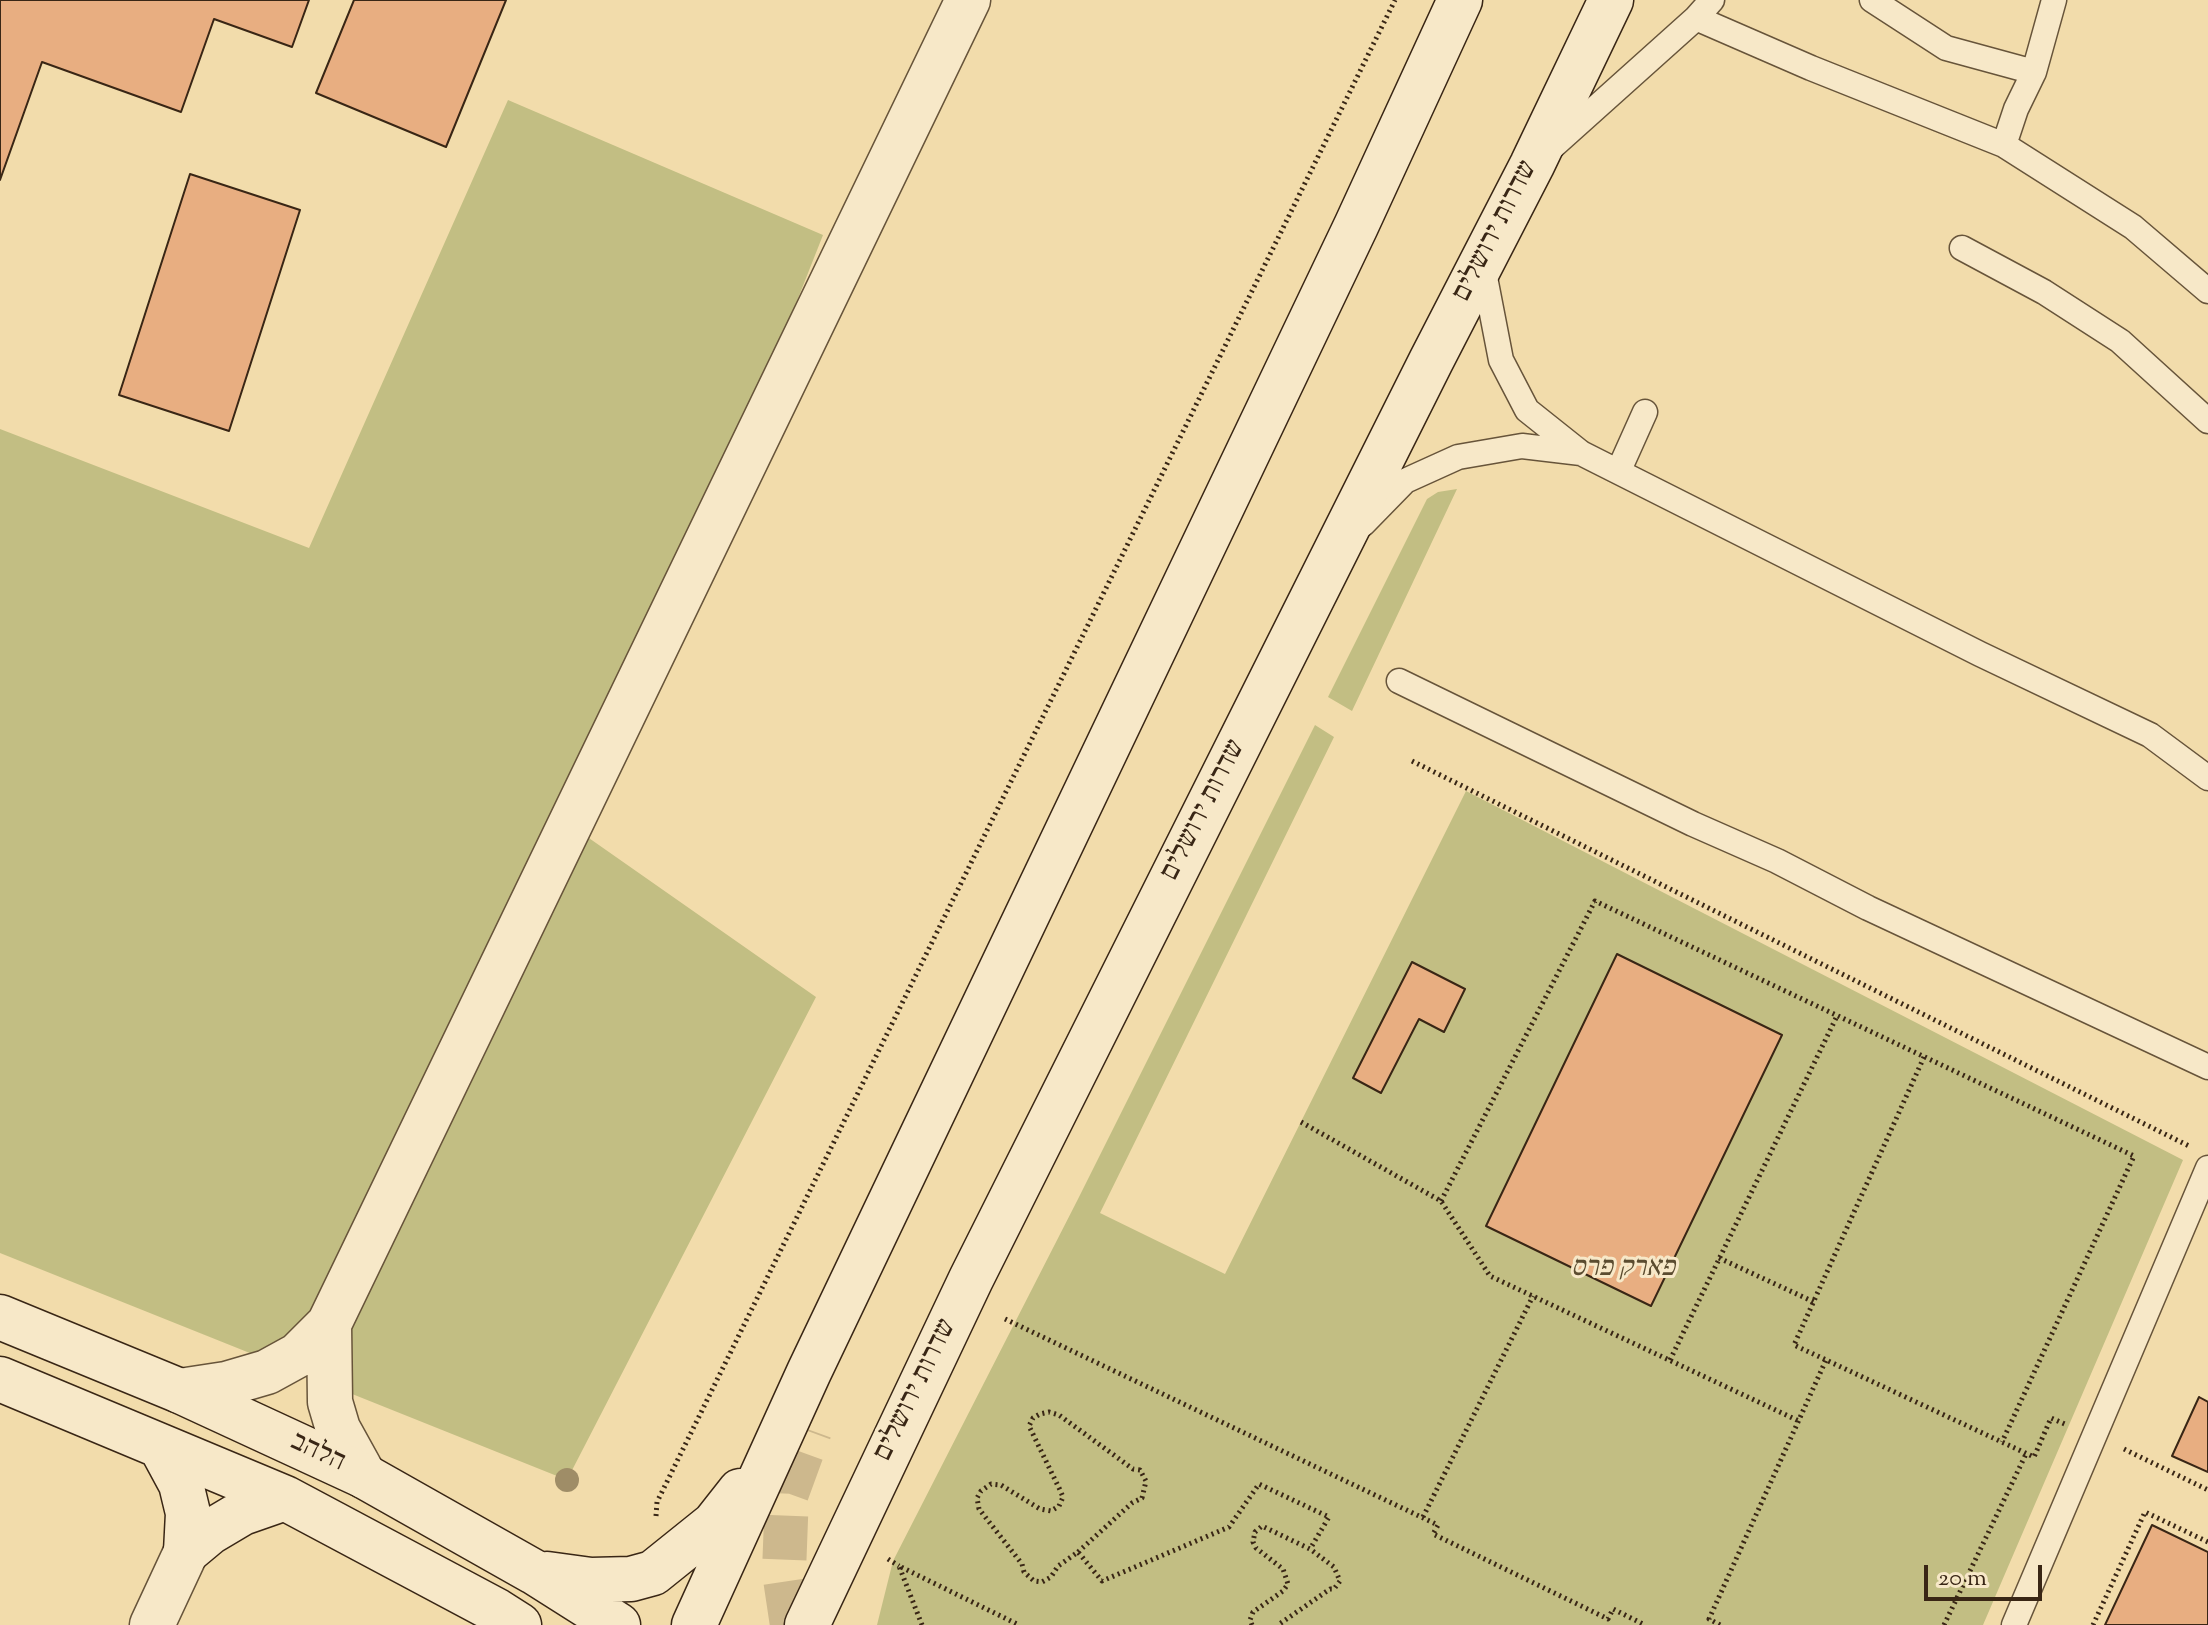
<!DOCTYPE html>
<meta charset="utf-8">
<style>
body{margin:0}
#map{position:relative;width:2208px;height:1625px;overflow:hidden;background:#f2dcab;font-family:"Sorts Mill Goudy",serif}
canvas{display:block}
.scale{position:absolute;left:1924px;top:1565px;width:118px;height:36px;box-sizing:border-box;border:4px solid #392615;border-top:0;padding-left:10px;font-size:24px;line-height:28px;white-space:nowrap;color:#392615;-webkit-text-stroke:6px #f7e8c8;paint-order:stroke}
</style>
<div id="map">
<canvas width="2208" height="1625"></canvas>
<div class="scale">20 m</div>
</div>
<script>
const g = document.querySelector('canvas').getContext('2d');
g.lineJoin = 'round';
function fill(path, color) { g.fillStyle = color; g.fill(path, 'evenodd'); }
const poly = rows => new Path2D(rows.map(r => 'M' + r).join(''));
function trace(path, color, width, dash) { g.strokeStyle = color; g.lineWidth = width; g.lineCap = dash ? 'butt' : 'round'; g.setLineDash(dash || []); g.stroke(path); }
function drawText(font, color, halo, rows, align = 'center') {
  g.font = font + ' "Sorts Mill Goudy","Frank Ruhl Libre",serif'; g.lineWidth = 6; g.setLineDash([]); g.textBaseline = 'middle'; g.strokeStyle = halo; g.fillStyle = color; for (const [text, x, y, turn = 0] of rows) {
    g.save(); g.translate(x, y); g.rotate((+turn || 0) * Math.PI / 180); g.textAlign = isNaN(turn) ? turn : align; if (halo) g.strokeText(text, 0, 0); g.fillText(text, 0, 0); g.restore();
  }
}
const green = poly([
 [508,100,823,235,586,836,816,997,567,1480,0,1253,0,429,309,548],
 [1457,489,1352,711,1328,697,1427,499,1438,492],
 [1315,725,1334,737,1100,1213,1225,1274,1466,791,2183,1160,1983,1625,877,1625,893,1561,1077,1201]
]);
const building = poly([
 [0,0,309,0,292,47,214,19,181,112,42,62,0,180,0,0],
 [354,0,506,0,446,147,316,93,354,0],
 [190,174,300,210,229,431,119,395,190,174],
 [1617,954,1782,1035,1651,1306,1486,1226,1617,954],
 [1412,962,1465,989,1444,1032,1419,1019,1381,1093,1353,1078,1412,962],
 [2199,1397,2208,1402,2208,1472,2172,1456,2199,1397],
 [2152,1525,2208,1552,2208,1625,2105,1625,2152,1525]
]);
const secondaryTunnel = poly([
 [792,1625,784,1572,787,1493,810,1430]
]);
const path = poly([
 [1412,761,2189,1146],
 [1924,1057,1794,1345,2034,1457,2051,1418,2067,1425],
 [1301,1122,1441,1201,1490,1276,1799,1421],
 [1441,1201,1595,901,2134,1156,2002,1442],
 [1719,1258,1814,1302],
 [1005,1319,1438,1525,1433,1534,1608,1619,1613,1609,1645,1625],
 [1670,1360,1837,1016],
 [2124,1449,2208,1490],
 [656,1516,657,1502,1395,0],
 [1423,1517,1533,1296],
 [1078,1552,1132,1503,1142,1498,1146,1481,1140,1470,1133,1469,1059,1415,1049,1412,1040,1414,1033,1418,1029,1426,1060,1490,1063,1497,1059,1506,1051,1511,1040,1509,1001,1485,991,1484,981,1491,977,1498,979,1509,1022,1564,1024,1572,1034,1581,1042,1582,1051,1577,1058,1566,1078,1552,1102,1581,1229,1527,1259,1484,1329,1517,1310,1549],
 [888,1559,899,1566],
 [922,1625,899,1566,1019,1625],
 [1252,1625,1250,1620,1253,1612,1283,1591,1288,1584,1283,1569,1256,1548,1253,1542,1255,1532,1262,1526,1310,1549,1334,1567,1340,1581,1334,1589,1330,1589,1278,1625],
 [1720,1625,1709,1619,1826,1360],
 [1944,1625,2026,1454],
 [2093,1625,2145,1512,2208,1542]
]);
const lane = poly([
 [1872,0,1946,48,2034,72],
 [1696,18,1712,0],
 [2004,145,2133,227,2208,291],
 [1551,148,1696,18,1811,68,2004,145,2016,109,2034,72,2054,0],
 [1962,248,2044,292,2120,341,2208,421],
 [1483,267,1501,360,1527,410,1581,453,1980,654,2150,735,2208,778],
 [1619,470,1645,412],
 [1363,524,1405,481,1458,457,1522,446,1581,453],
 [1399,681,1693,824,1777,861,1868,908,2208,1067],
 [2014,1625,2208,1168]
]);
const street = poly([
 [329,1324,330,1402,338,1429,364,1476],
 [180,1391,226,1384,267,1372,298,1355,329,1324,968,0],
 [152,1625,186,1552]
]);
const secondary = poly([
 [0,1317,180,1391,364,1476,534,1572,618,1625],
 [0,1379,285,1498,497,1611,519,1625],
 [161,1447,181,1484,188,1513,186,1552],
 [186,1552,210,1532,242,1513,285,1498],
 [547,1574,591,1580,631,1579,653,1573,714,1524,740,1491],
 [694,1625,809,1372,1356,226,1460,0],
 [807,1625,971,1279,1431,361,1532,165,1611,0]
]);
const trees = [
 [567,1480]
];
const streetNames = [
 ["שדרות ירושלים",1497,232,-63],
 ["שדרות ירושלים",1205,811,-63],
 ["שדרות ירושלים",917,1391,-64],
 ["הלהב",317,1454,25]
];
const parkNames = [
 ["פארק פרס",1623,1270]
];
fill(green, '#c2be83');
fill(building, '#e8ae81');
trace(building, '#392615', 2);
trace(secondaryTunnel, '#cdb88d', 44, [44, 22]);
trace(lane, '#67543a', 27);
trace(street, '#67543a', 47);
trace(secondary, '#392615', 47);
trace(path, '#392615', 5, [2, 4]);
trace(lane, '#f7e8c8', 24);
trace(street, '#f7e8c8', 44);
trace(secondary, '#f7e8c8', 44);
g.fillStyle = '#9f8d67';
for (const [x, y] of trees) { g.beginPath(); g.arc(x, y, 12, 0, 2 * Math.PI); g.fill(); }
drawText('28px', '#392615', '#f7e8c8', streetNames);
drawText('italic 28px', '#5b4c30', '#f7e8c8', parkNames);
</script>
